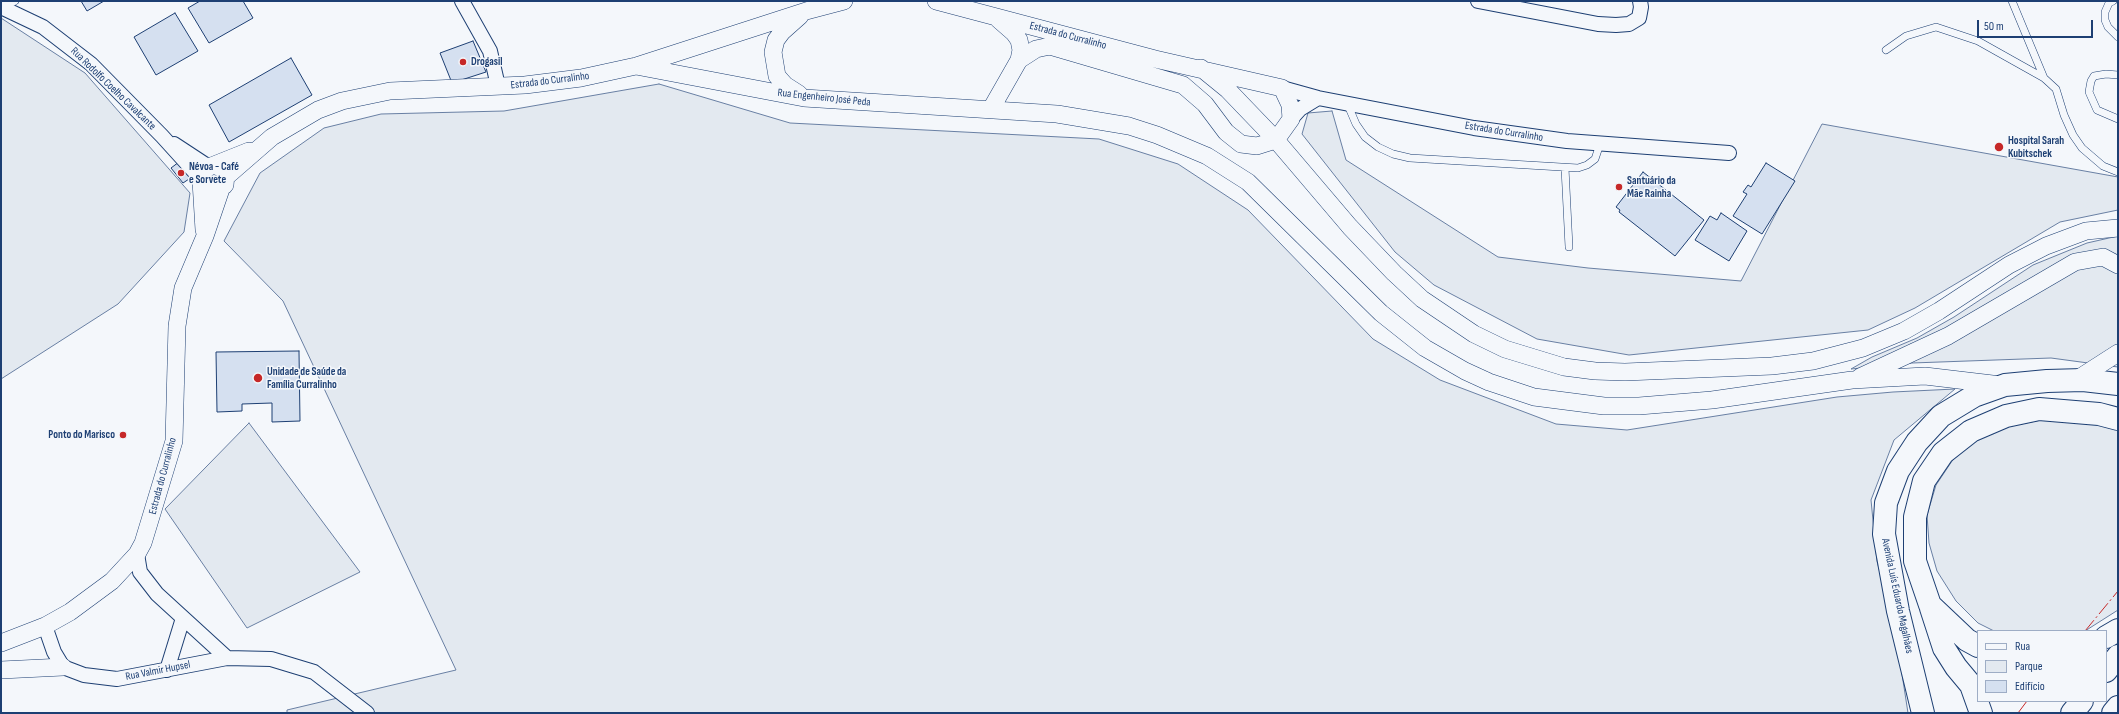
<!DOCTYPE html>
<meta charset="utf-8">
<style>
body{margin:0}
#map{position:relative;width:2119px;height:714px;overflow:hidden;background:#f4f7fb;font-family:"Sofia Sans Condensed",sans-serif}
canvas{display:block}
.frame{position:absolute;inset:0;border:2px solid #1d3f73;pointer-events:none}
.legend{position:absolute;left:1977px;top:630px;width:130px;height:72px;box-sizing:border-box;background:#f4f7fb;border:1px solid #9eadc5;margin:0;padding:5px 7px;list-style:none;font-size:12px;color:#1d3f73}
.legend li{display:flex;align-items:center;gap:8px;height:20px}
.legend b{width:20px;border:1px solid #9eadc5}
.scale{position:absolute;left:1977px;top:20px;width:116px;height:18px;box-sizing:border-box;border:2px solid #1d3f73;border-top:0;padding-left:5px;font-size:12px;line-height:14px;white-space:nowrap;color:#1d3f73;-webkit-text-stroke:3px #f4f7fb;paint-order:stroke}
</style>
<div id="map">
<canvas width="2119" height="714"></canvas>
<div class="frame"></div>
<ul class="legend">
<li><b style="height:5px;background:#f4f7fb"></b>Rua</li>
<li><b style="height:11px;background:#e3e9f0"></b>Parque</li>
<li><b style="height:11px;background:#d5e0f0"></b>Edifício</li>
</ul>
<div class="scale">50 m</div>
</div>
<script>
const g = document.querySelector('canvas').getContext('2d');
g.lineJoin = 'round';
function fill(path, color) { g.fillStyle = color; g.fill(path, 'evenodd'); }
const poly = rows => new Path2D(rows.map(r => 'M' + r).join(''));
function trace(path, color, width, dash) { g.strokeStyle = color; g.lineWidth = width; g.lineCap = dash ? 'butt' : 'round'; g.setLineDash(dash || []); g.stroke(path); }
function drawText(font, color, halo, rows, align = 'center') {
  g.font = font + ' "Sofia Sans Condensed",sans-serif'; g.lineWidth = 3; g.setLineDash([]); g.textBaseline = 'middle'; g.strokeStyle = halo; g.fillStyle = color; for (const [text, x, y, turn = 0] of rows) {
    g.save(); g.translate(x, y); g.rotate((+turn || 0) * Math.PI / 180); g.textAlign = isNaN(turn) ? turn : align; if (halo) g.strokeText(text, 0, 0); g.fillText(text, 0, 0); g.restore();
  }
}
const green = poly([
 [1,18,85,73,190,193,184,232,118,304,1,379,1,18],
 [659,84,790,123,1099,139,1178,164,1248,210,1373,339,1440,380,1556,424,1627,430,1837,397,1893,392,1955,389,1894,440,1871,500,1877,561,1896,635,1908,713,287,713,287,710,456,670,283,301,224,241,260,173,324,128,381,114,504,111,659,84],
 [1332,111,1346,160,1498,257,1588,268,1741,281,1822,124,2118,177,2118,210,2060,222,1915,308,1868,330,1629,355,1537,339,1434,285,1395,252,1302,134,1308,113,1332,111],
 [2118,236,2118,367,2051,358,1912,363,1851,369,1872,357,1917,338,1954,317,2033,265,2087,243,2118,236],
 [2041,420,2073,420,2118,428,2118,610,2085,631,1994,631,1978,623,1956,601,1937,571,1929,543,1927,515,1936,485,1954,458,1980,437,2011,426,2041,420],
 [249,423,360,572,247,628,165,509,249,423]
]);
const building = poly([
 [81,1,104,1,87,11,81,1],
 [200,1,243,1,253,18,209,43,188,8,200,1],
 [175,13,198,51,156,75,134,37,175,13],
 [473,41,486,72,452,83,440,53,473,41],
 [291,58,312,95,229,142,209,105,291,58],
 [179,162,192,177,183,183,171,168,179,162],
 [1766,163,1795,181,1762,234,1733,216,1747,194,1743,192,1748,185,1751,187,1766,163],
 [1643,172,1704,220,1675,256,1619,212,1620,210,1616,207,1643,172],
 [1721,213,1747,231,1729,261,1695,240,1710,216,1717,220,1721,213],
 [299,351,300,421,272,422,272,403,242,404,242,411,217,412,216,352,299,351]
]);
const service = poly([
 [2012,1,2044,78],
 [2113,1,2109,3,2105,12,2105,20,2108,27,2118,37],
 [3,7,15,1],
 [1886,50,1906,36,1936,27,1978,41,2044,78,2056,89,2064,115,2073,135,2082,148,2103,166,2118,172],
 [2118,75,2106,74,2094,76,2091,81,2089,92,2097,110,2118,119],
 [1347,103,1356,124,1365,137,1378,147,1393,154,1410,158,1578,168,1587,165,1595,159,1600,144],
 [1565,168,1569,247]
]);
const minor = poly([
 [462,1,490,51,498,86],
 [1478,1,1598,24,1616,25,1629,24,1639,18,1641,7,1640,1],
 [1,7,43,27,91,64,162,136,201,179],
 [1282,88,1318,98,1474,128,1567,141,1729,153],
 [1291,119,1300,109,1318,98],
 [174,144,209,167],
 [137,554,140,572,157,594,227,658],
 [45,626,54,652,63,667,84,675,117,679,227,658,271,659,314,672,367,713],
 [167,670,183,618]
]);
const tertiary = poly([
 [936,1,1155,59,1282,88,1290,105,1291,119,1276,140,1257,146,1241,144,1226,132,1205,104,1183,85,1050,46,1036,49,1019,60],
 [636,66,804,98,1057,114,1129,126,1157,135,1207,156,1248,182,1381,313,1425,348,1465,371,1489,382,1534,397,1604,406,1639,406,1712,400,1852,380,1925,376,2001,385],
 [1201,68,1228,90,1276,140,1350,227,1394,273,1422,299,1474,334,1505,349,1564,367,1595,371,1625,372,1772,366,1813,361,1863,348,1904,331,1939,311,2009,265,2046,246,2086,231,2118,228],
 [799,94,785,85,777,76,773,52,776,40,782,32,800,16],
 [991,109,1019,60,1021,50,1019,40,1014,33,998,19],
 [210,166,217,166,222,169,226,174,225,185,217,191,208,190,203,187,201,179,203,172,209,167,249,151],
 [226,177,272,137,318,110,342,101,390,91,525,85,581,78,636,66,806,11,844,1],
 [201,181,204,230],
 [1860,377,1948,336,2075,262,2103,257,2118,265],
 [2076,380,2118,353],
 [1,643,45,626,70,612,112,581,137,554,143,543,174,441,177,326,183,288,205,236,221,189],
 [1,670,63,667]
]);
const primary = poly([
 [1931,608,1944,648,1956,667,1971,685,1981,713],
 [2106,637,2118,630],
 [1978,646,1967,640,1930,605,1915,561,1915,517,1924,481,1943,453,1971,431,2006,416,2039,409,2099,414,2118,419],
 [1923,713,1898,611,1884,534,1886,503,1898,471,1917,442,1941,416,1974,396,2005,385,2047,381,2083,380,2118,384]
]);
const trunk = poly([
 [2106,671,2118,656],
 [2072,713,2082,701],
 [2113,713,2118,707]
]);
const power = poly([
 [2085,631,2118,591],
 [2018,713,2027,701]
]);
const markers = [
 [463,62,4,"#c62828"],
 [1999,147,5,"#c62828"],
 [181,173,4,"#c62828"],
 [1619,187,4,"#c62828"],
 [258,378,5,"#c62828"],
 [123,435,4,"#c62828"]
];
const streetNames = [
 ["Estrada do Curralinho",1068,36,15],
 ["Estrada do Curralinho",550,81,-7],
 ["Rua Rodolfo Coelho Cavalcante",113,89,44],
 ["Rua Engenheiro José Peda",824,98,6],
 ["Estrada do Curralinho",1504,132,9],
 ["Estrada do Curralinho",163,476,-75],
 ["Avenida Luís Eduardo Magalhães",1897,596,78],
 ["Rua Valmir Hupsel",158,671,-11]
];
const poiNames = [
 ["Drogasil",471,62],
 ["Hospital Sarah",2008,141],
 ["Kubitschek",2008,154],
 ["Névoa - Café",189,167],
 ["e Sorvete",189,180],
 ["Santuário da",1627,181],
 ["Mãe Rainha",1627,194],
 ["Unidade de Saúde da",267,372],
 ["Família Curralinho",267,385],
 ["Ponto do Marisco",115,435,"right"]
];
fill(green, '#e3e9f0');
trace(green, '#687fa3', 1);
fill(building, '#d5e0f0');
trace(building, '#1d3f73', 1);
trace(service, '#1d3f73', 8);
trace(minor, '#1d3f73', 16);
trace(tertiary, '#1d3f73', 18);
trace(primary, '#1d3f73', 24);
trace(trunk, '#1d3f73', 24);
trace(service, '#f4f7fb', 7);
trace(minor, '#f4f7fb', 14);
trace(tertiary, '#f4f7fb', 17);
trace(primary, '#f4f7fb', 22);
trace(trunk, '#f4f7fb', 22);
trace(power, '#c62828', 1, [14, 3, 2, 3]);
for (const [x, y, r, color] of markers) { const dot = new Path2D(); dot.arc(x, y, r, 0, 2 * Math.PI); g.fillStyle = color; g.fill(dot); trace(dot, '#f4f7fb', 1.5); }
drawText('11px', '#1d3f73', '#f4f7fb', streetNames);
drawText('bold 11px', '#1d3f73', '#f4f7fb', poiNames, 'left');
</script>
